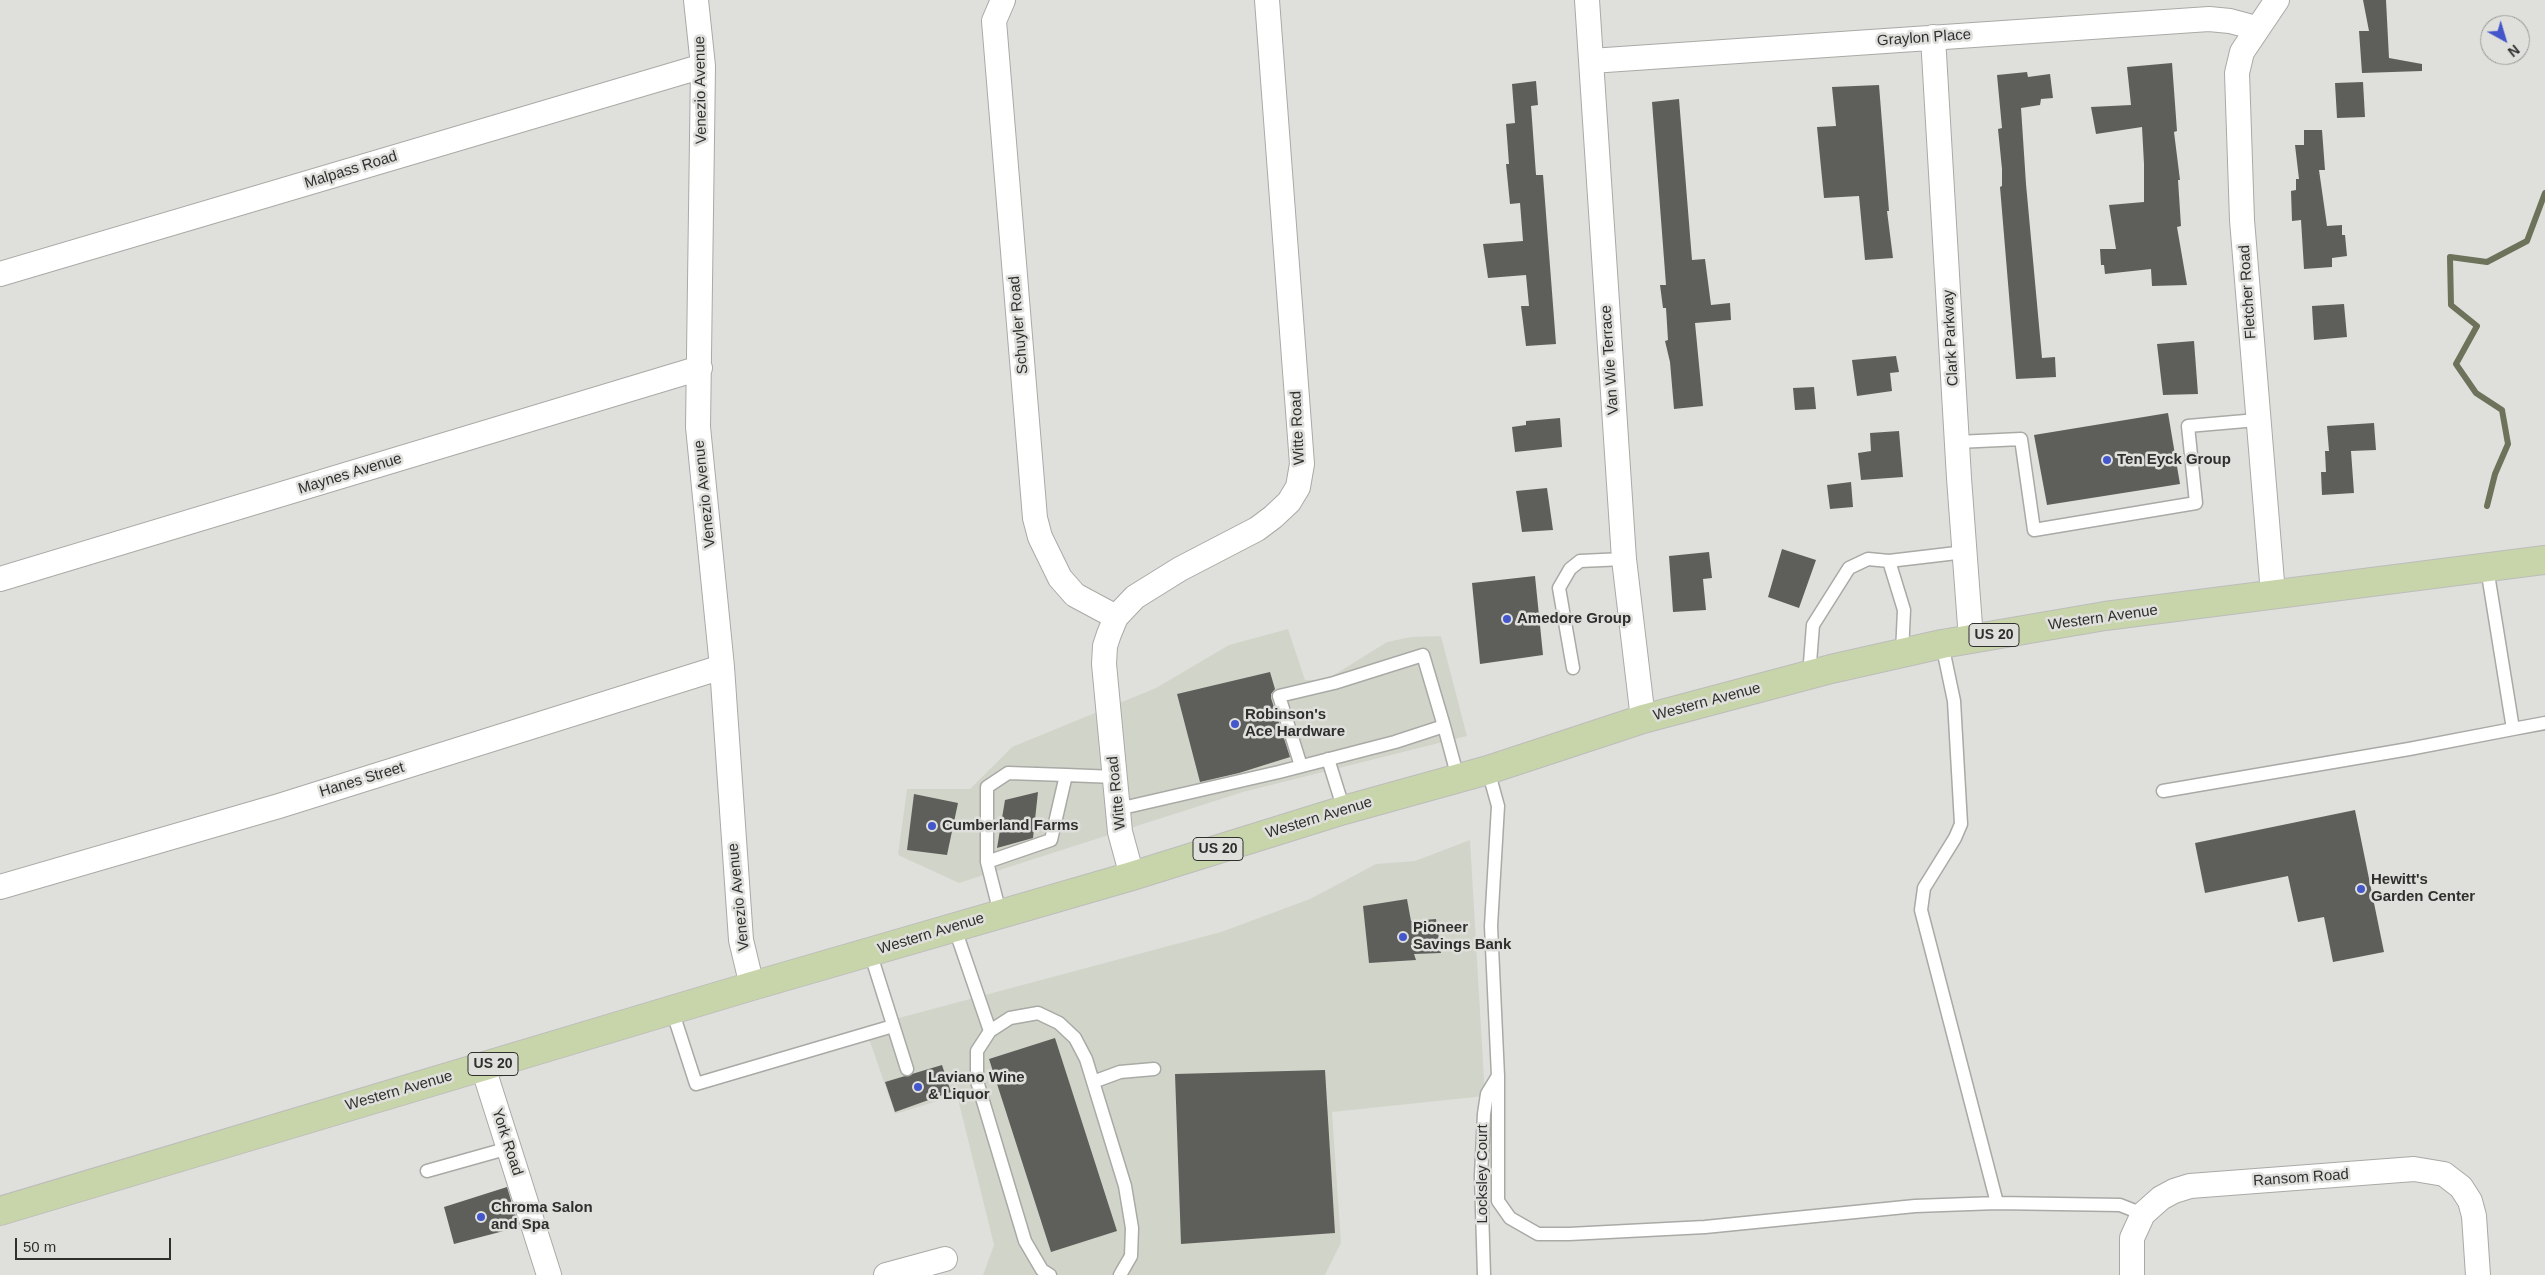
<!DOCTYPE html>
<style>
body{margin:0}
#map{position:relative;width:2545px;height:1275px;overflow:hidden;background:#dfe0dc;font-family:Arial,sans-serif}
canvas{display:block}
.north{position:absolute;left:2480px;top:15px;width:50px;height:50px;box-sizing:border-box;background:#dfe0dc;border:1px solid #999a96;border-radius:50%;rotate:141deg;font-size:14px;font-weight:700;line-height:20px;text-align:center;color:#2f302e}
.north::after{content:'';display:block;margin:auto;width:18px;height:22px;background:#4356ca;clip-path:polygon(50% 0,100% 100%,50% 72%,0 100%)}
.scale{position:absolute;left:15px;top:1238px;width:156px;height:22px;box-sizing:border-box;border:2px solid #2f302e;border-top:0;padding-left:6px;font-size:15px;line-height:18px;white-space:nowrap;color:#2f302e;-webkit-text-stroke:4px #dfe0dc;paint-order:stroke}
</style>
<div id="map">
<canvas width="2545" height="1275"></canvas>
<div class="north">N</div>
<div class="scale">50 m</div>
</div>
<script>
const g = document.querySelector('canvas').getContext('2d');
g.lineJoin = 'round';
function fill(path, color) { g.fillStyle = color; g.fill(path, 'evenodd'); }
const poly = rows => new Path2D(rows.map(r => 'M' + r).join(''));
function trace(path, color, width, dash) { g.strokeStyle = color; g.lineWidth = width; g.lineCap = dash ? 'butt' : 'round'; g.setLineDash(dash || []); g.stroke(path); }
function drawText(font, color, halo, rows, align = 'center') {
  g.font = font + ' Arial,sans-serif'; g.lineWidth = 5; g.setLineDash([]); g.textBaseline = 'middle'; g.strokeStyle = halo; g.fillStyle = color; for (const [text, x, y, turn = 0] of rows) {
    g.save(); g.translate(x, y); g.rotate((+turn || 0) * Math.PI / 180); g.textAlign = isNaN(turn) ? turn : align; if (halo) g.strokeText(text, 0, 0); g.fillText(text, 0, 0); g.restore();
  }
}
const built = poly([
 [1288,629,1305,680,1326,680,1387,642,1411,637,1441,636,1467,736,1243,792,959,883,898,855,907,789,970,789,1012,747,1156,688,1229,645],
 [1470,840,1485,1096,1332,1112,1341,1243,1325,1275,983,1275,994,1245,957,1095,895,1114,865,1027,1221,932,1310,899,1376,864,1415,861]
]);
const stream = poly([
 [2487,506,2495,474,2508,444,2502,410,2476,393,2456,364,2477,326,2451,305,2450,257,2487,262,2527,241,2545,193]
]);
const building = poly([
 [2363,0,2386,0,2389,58,2422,64,2422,71,2362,73,2359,31,2369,31],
 [2172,63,2177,131,2174,132,2180,180,2178,180,2181,226,2177,227,2187,285,2152,286,2151,269,2105,274,2104,265,2101,265,2100,249,2116,249,2109,205,2144,202,2144,164,2142,127,2096,134,2091,107,2131,105,2127,67],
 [2027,72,2028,77,2050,74,2053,98,2041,99,2040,105,2021,108,2026,184,2042,358,2055,357,2056,377,2016,379,2000,187,2002,186,2002,169,1998,129,2002,128,1997,75],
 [1536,81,1538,105,1531,106,1536,175,1543,175,1556,344,1526,346,1521,306,1529,306,1526,275,1488,278,1483,244,1523,241,1520,203,1510,204,1506,164,1509,164,1506,124,1515,123,1512,84],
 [2363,82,2365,117,2337,118,2335,83],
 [1879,85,1889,211,1887,211,1893,258,1865,260,1859,196,1824,198,1817,127,1836,126,1832,87],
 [1679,99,1692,260,1705,259,1711,305,1730,303,1731,320,1695,323,1703,406,1674,409,1670,362,1665,341,1668,340,1666,308,1663,308,1660,285,1666,285,1652,102],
 [2304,130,2322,130,2325,170,2319,170,2327,226,2342,225,2342,235,2345,235,2347,256,2332,258,2332,267,2304,269,2301,220,2292,221,2291,191,2296,190,2296,179,2299,179,2295,145,2304,145],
 [2344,304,2347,337,2314,340,2312,306],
 [2194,341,2198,394,2163,395,2157,344],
 [1896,356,1899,372,1890,373,1892,391,1857,396,1852,360],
 [1814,387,1816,409,1795,410,1793,388],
 [2168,413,2180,484,2047,505,2034,435],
 [1560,418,1562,447,1515,452,1512,427,1526,425,1526,421],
 [2374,423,2376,450,2351,451,2354,493,2322,495,2321,472,2326,472,2325,451,2329,451,2327,426],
 [1899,431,1903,477,1861,480,1858,453,1871,451,1870,433],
 [1851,482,1853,507,1830,509,1827,485],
 [1547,488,1553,530,1522,532,1516,491],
 [1782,549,1816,560,1799,608,1768,597],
 [1709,552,1712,578,1703,579,1706,610,1673,612,1669,556],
 [1535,576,1543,655,1480,664,1472,583],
 [1270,672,1275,689,1271,694,1271,698,1290,757,1239,773,1200,782,1177,694],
 [1038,792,1033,838,997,848,1005,800],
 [914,794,958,803,947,855,907,850],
 [2355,810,2384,952,2333,962,2324,917,2298,922,2288,876,2205,893,2195,843],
 [1407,899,1411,921,1436,919,1441,953,1414,954,1416,960,1369,963,1363,906],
 [1055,1038,1117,1231,1051,1252,989,1059],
 [942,1065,951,1092,895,1112,885,1082],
 [1325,1070,1335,1233,1181,1244,1175,1074],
 [507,1187,519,1227,454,1244,444,1207]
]);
const lane = poly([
 [1957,442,2021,439,2034,530,2196,503,2188,426,2257,420],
 [1889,561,1965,552],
 [2487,568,2513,729,2545,723],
 [1942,644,1954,701,1961,824,1955,838,1924,888,1921,910,1997,1203,2120,1205,2143,1214],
 [1573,668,1559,588,1570,569,1580,561,1624,559],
 [1809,675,1813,625,1849,568,1868,559,1889,561,1904,610,1902,653],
 [1444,726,1458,778],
 [1328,759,1344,810],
 [1488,770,1498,806,1491,926,1498,1076,1498,1201,1510,1218,1538,1234,1569,1234,1705,1227,1915,1206,1997,1203],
 [1066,775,1051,840,987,862,987,787,1008,773,1066,775,1115,777],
 [2163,791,2409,749,2513,729],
 [1118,809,1279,772,1395,742,1444,726,1423,655,1334,683,1279,696,1301,766],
 [987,862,1000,913],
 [954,926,990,1031],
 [870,952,907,1069],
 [672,1010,696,1084,893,1026],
 [1093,1082,1120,1072,1154,1069],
 [427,1171,509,1148],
 [1050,1275,1042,1270,1025,1241,977,1081,977,1051,990,1031,1010,1018,1038,1013,1059,1023,1075,1038,1086,1059,1125,1186,1132,1228,1131,1256,1120,1275],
 [1484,1275,1481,1176,1484,1114,1487,1094,1498,1076]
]);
const street = poly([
 [696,0,703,66,698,427,722,667,741,940,752,986],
 [1003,0,994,21,1035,518,1040,537,1060,578,1075,595,1116,617],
 [1587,0,1624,559,1643,719],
 [1933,37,1959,478,1971,639],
 [1591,61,2209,19,2230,21,2256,28],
 [0,274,703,66],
 [0,579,700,368],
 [2273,594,2242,220,2237,73,2242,52,2277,0],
 [1132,876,1120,832,1104,664,1105,646,1109,634,1116,617,1135,597,1180,569,1257,529,1273,517,1289,502,1298,487,1302,464,1267,0],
 [0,887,279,806,722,667],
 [483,1067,549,1275],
 [886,1275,945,1259],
 [2132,1275,2132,1238,2143,1214,2161,1198,2174,1191,2190,1186,2414,1169,2444,1174,2461,1187,2470,1201,2474,1216,2478,1275]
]);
const primary = poly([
 [0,1211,752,986,1132,876,1344,810,1488,770,1643,719,1831,669,1942,644,2105,616,2545,560]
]);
const markers = [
 [2107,460,5,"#4356ca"],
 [1507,619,5,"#4356ca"],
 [1235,724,5,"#4356ca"],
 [932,826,5,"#4356ca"],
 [2361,889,5,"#4356ca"],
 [1403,937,5,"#4356ca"],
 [918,1087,5,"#4356ca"],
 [481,1217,5,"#4356ca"]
];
const shields = [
 [1994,635,50],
 [1218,849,50],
 [493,1064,50]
];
const shieldNames = [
 ["US 20",1994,635],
 ["US 20",1218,849],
 ["US 20",493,1064]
];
const streetNames = [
 ["Graylon Place",1924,38,-4],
 ["Venezio Avenue",701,90,-91],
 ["Malpass Road",351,170,-17],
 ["Fletcher Road",2248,292,-94],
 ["Schuyler Road",1019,325,-95],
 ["Clark Parkway",1951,338,-93],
 ["Van Wie Terrace",1610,360,-94],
 ["Witte Road",1298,428,-93],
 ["Maynes Avenue",350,474,-17],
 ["Venezio Avenue",705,494,-96],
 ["Western Avenue",2103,618,-8],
 ["Western Avenue",1707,702,-15],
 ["Hanes Street",362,780,-17],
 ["Witte Road",1117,793,-96],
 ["Western Avenue",1319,818,-17],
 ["Venezio Avenue",739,897,-96],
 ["Western Avenue",931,934,-17],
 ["Western Avenue",399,1091,-16],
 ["York Road",507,1142,72],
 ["Locksley Court",1483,1174,-90],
 ["Ransom Road",2301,1178,-4]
];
const poiNames = [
 ["Ten Eyck Group",2117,460],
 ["Amedore Group",1517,619],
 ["Robinson's",1245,715],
 ["Ace Hardware",1245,732],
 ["Cumberland Farms",942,826],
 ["Hewitt's",2371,880],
 ["Garden Center",2371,897],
 ["Pioneer",1413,928],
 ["Savings Bank",1413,945],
 ["Laviano Wine",928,1078],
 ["& Liquor",928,1095],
 ["Chroma Salon",491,1208],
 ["and Spa",491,1225]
];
fill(built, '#d1d5c9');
trace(stream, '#6c735a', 6);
fill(building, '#5e5f5b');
trace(lane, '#a9aaa6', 15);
trace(street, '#a9aaa6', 26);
trace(primary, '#bcbdbc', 30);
trace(lane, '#fff', 12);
trace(street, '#fff', 24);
trace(primary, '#c8d4a9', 28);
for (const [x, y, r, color] of markers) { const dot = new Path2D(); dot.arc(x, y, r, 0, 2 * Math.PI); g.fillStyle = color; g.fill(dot); trace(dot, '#dfe0dc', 2); }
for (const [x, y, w] of shields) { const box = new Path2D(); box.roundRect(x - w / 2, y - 11.5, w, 23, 4); g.fillStyle = '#dfe0dc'; g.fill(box); trace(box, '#2f302e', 1); }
drawText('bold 14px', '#2f302e', null, shieldNames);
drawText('15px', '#2f302e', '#dfe0dc', streetNames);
drawText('bold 15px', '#2f302e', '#dfe0dc', poiNames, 'left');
</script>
